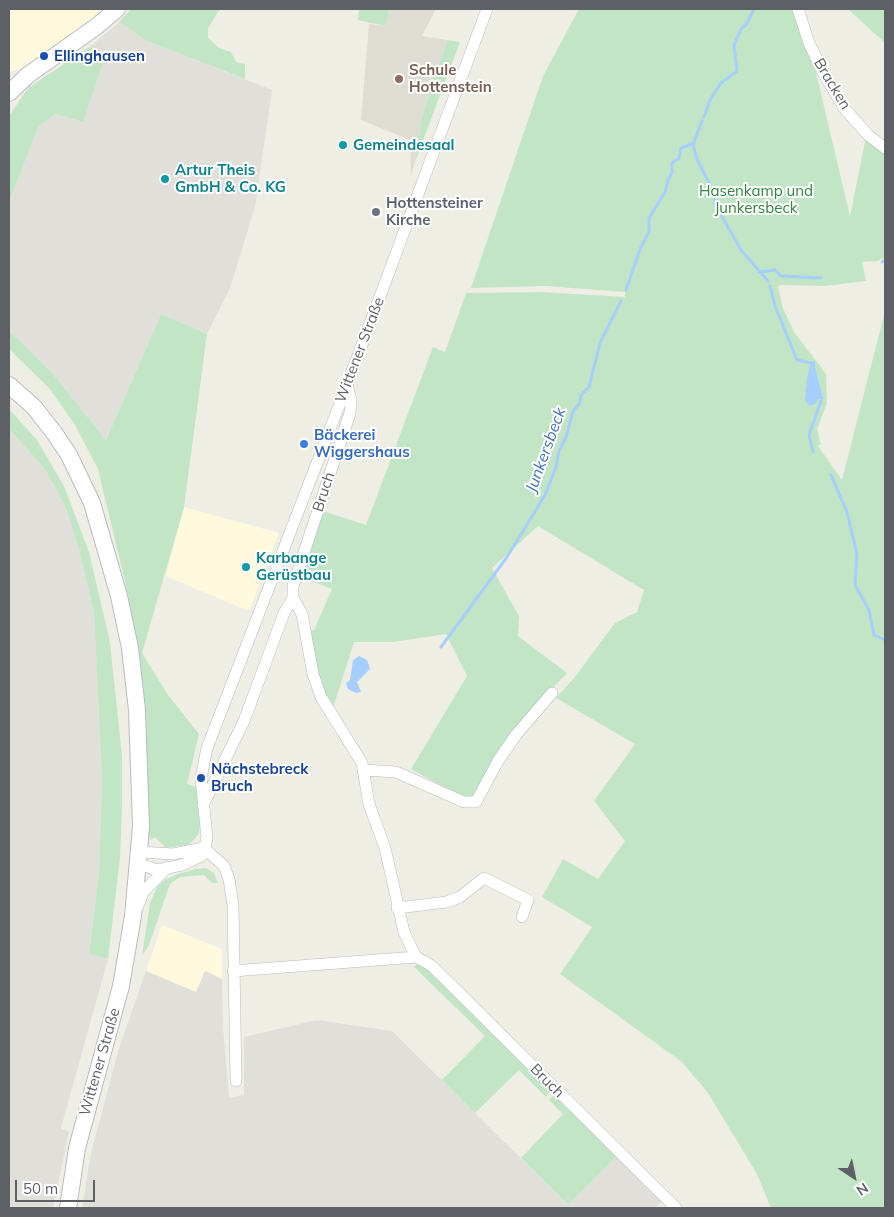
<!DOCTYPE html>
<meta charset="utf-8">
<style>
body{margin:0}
#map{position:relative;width:894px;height:1217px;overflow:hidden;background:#efeee5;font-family:Mulish,sans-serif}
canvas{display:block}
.frame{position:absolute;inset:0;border:10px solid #5d6065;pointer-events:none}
.north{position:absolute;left:829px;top:1152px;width:50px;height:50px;-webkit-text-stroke:4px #fff;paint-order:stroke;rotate:146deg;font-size:14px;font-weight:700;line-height:20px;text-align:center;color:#5d6065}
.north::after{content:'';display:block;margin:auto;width:18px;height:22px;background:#5d6065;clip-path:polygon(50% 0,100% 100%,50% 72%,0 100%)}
.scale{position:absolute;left:15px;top:1180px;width:80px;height:22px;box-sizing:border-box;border:2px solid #5d6065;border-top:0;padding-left:6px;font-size:15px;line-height:18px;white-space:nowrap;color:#5d6065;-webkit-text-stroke:4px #fff;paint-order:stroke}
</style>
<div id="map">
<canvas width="894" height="1217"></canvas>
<div class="frame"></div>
<div class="north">N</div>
<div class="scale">50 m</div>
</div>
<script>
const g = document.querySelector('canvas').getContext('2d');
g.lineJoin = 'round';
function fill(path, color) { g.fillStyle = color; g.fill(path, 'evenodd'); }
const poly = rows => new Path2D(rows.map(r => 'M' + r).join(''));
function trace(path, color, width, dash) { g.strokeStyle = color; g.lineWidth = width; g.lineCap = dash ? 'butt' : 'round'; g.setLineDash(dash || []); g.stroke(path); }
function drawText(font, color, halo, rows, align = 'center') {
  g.font = font + ' Mulish,sans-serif'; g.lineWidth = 4; g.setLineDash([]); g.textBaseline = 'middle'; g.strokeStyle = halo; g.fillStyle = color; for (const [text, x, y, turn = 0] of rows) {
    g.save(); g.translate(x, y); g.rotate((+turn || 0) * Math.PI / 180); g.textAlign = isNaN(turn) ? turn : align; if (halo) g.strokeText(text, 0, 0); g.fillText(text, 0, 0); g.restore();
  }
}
const commercial = poly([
 [104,9,86,25,20,69,9,72,10,9],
 [184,507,279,533,250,609,246,610,166,576],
 [162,925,222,949,222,979,205,972,196,992,146,971]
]);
const industrial = poly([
 [119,22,147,41,272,90,255,207,230,288,207,334,161,314,106,440,49,369,9,331,9,202,39,126,55,114,82,122,104,60,91,46],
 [9,429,45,469,65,506,78,546,94,612,102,781,99,873,89,954,108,959,61,1128,69,1132,53,1208,9,1208],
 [146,971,196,992,205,971,222,979,223,1027,229,1098,244,1095,244,1037,317,1020,392,1031,568,1205,618,1155,664,1200,655,1208,82,1208,91,1153,119,1048]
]);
const education = poly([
 [390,9,436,9,422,36,447,40,422,117,415,162,411,176,410,140,361,120,369,24,385,26]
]);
const green = poly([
 [131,9,220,9,208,28,208,38,219,48,231,52,236,62,245,64,245,79,147,41,119,22],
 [359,9,390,9,385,26,358,20],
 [579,9,795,9,813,60,850,216,866,137,885,152,885,257,878,261,862,262,866,281,825,286,780,285,778,287,783,308,794,332,826,374,827,403,817,429,821,444,818,446,842,480,885,311,885,1208,771,1208,757,1174,708,1093,682,1062,560,974,592,927,542,897,563,859,598,879,625,841,594,801,635,744,556,698,575,677,615,623,637,612,644,590,538,526,492,568,519,616,518,636,567,673,549,692,472,799,457,795,411,769,467,676,446,634,393,642,354,642,333,708,318,678,310,630,314,630,332,589,301,577,323,511,366,525,433,347,445,352,466,293,540,292,625,297,625,292,546,286,471,288,543,76],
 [848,9,885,9,885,43],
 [447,40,460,42,415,162,422,117],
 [91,46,104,60,83,122,55,114,39,126,9,202,9,116,28,88],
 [161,314,207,334,184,507,142,653,168,695,199,734,187,784,196,787,200,823,199,833,192,842,187,845,166,848,155,837,151,840,148,833,144,711,128,594,98,469,75,425,49,388,9,349,9,331,49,369,106,440],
 [9,409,37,440,64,486,89,552,110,642,122,756,122,807,120,857,108,959,89,954,99,873,102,781,94,612,78,546,65,506,45,469,9,429],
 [206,868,214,873,218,883,212,883,204,875,180,877,170,884,149,945,142,956,150,903,157,887,165,880,178,874,196,869],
 [419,962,422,962,550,1091,546,1097,519,1070,475,1113,442,1080,485,1036,414,967],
 [556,1092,618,1155,568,1205,521,1158,563,1114,549,1100]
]);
const water = poly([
 [815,361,815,367,823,398,818,399,815,404,809,406,805,400,807,378,810,364],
 [359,656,367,660,370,669,357,682,361,692,356,693,348,689,346,683,350,680,353,660]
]);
const stream = poly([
 [704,117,710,100,721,83,737,71,734,45,741,29,746,25,754,9],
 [702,121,693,145,697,159,712,189,716,206,741,250,768,281],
 [882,262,885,260],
 [759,272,775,270,781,276,821,278],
 [770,286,775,306,797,360,812,363],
 [626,290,640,249,649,232,649,218,665,192,668,180,672,173,672,163,679,158,681,148,694,143],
 [813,452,809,435,822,398],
 [831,475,847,512,857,554,855,585,869,610,874,635,885,640],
 [441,647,507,557,545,495,556,467,559,451,566,437,573,411,580,403,581,395,589,387,600,343,621,301]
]);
const street = poly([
 [798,9,809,43,824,74,844,108,868,135,885,148],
 [347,385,351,400,350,413,293,586,293,598,302,614,313,674,321,697,362,763,369,804,385,848,404,932,416,957,432,966,676,1208],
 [364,770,396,772,464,802,476,802,498,761,516,735,552,693],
 [203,805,244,721,284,613,293,598],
 [204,848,224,866,229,879,233,905,236,1081],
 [139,852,173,854,204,848],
 [138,858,142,865,157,870,182,865,203,855,207,838,201,778,207,748,347,385,487,9],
 [137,908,144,891,168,867],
 [397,908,447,902,460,897,484,878,528,900,522,917],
 [233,971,416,957]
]);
const secondary = poly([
 [9,93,28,75,97,26,117,9],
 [9,385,34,407,55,434,69,455,92,503,119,596,130,648,137,710,141,827,133,916,121,986,77,1148,68,1208]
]);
const markers = [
 [44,56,5,"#1a4fb4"],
 [399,79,5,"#8d6e63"],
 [343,145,5,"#0f9aa8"],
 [165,179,5,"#0f9aa8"],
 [376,212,5,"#6b7280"],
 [304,444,5,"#3f7fe0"],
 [246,567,5,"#0f9aa8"],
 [201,778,5,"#1a4fb4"]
];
const transitNames = [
 ["Ellinghausen",54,56],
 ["Nächstebreck",211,769],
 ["Bruch",211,786]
];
const educationNames = [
 ["Schule",409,70],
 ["Hottenstein",409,87]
];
const streetNames = [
 ["Bracken",832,84,59],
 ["Wittener Straße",360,350,-69],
 ["Bruch",324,492,-72],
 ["Wittener Straße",100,1062,-74],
 ["Bruch",547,1081,45]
];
const cultureNames = [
 ["Gemeindesaal",353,145],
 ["Artur Theis",175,170],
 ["GmbH & Co. KG",175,187],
 ["Karbange",256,558],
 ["Gerüstbau",256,575]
];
const parkNames = [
 ["Hasenkamp und",756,191],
 ["Junkersbeck",756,208]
];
const worshipNames = [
 ["Hottensteiner",386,203],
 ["Kirche",386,220]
];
const shopNames = [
 ["Bäckerei",314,435],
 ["Wiggershaus",314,452]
];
const waterNames = [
 ["Junkersbeck",546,450,-70]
];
fill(commercial, '#fef9dc');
fill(industrial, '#e1dfd9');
fill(education, '#dfddd3');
fill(green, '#c2e6c5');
fill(water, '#a6cffe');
trace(stream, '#a6cffe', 3);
trace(street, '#b7babf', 12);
trace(secondary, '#b8bbc1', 18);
trace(street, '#fff', 11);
trace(secondary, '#fff', 16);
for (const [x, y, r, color] of markers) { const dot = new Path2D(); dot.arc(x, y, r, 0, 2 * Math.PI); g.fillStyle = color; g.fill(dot); trace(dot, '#fff', 2); }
drawText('bold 15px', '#164399', '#fff', transitNames, 'left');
drawText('bold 15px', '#785e54', '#fff', educationNames, 'left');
drawText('15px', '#5d6065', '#fff', streetNames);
drawText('bold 15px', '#0d838f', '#fff', cultureNames, 'left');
drawText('15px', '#358440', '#fff', parkNames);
drawText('bold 15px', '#5b616d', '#fff', worshipNames, 'left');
drawText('bold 15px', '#366cbe', '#fff', shopNames, 'left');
drawText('italic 16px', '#4473ba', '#fff', waterNames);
</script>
